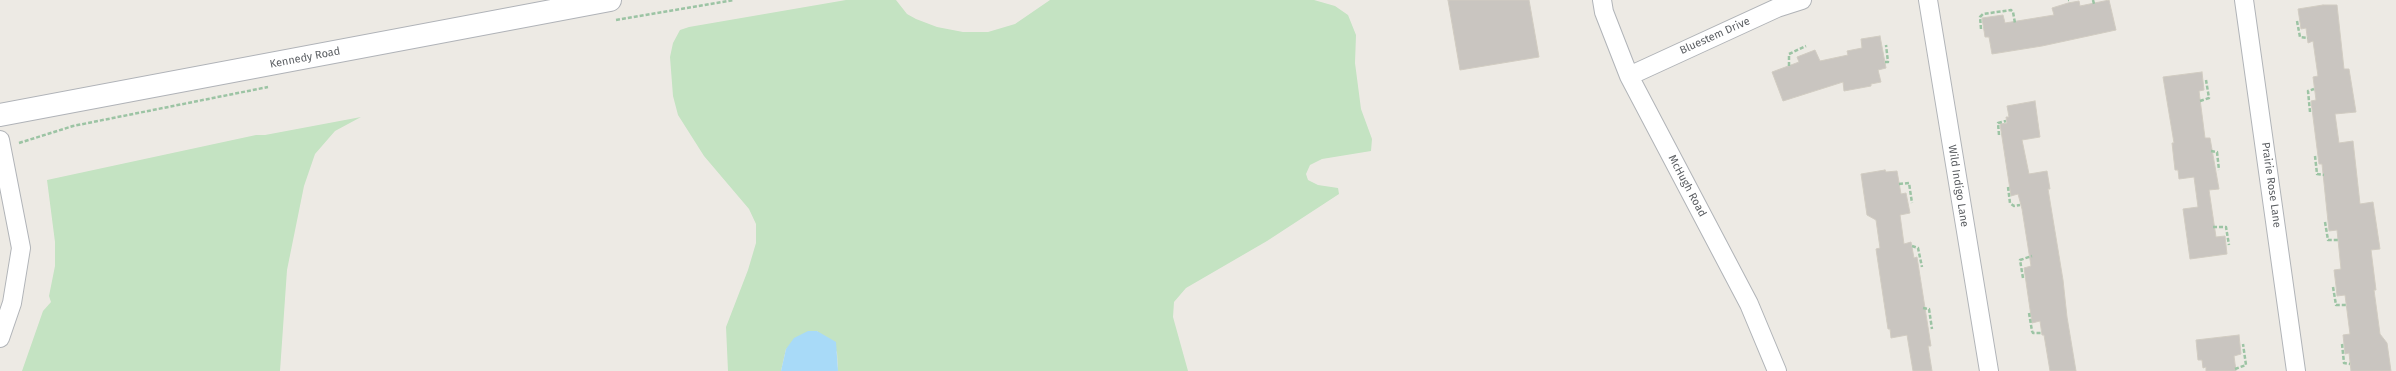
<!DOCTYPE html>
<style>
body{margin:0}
canvas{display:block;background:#edeae4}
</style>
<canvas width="2396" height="371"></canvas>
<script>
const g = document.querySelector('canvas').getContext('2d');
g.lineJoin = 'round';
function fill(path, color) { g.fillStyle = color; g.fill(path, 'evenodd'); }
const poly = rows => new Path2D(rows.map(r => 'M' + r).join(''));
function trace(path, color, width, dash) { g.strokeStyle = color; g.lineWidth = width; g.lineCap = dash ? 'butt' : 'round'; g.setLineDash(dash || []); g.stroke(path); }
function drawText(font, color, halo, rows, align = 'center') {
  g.font = font + ' "Fira Sans",sans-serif'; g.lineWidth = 3; g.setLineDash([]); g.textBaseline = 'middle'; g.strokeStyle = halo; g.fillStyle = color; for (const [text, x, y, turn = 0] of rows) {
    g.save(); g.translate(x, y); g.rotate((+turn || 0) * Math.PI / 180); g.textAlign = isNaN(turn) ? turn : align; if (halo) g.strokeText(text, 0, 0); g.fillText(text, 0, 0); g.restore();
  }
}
const green = poly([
 [846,0,896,0,907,14,916,19,937,27,963,32,988,32,1015,24,1050,0,1314,0,1335,6,1348,15,1356,35,1355,63,1361,109,1372,139,1371,151,1322,159,1310,165,1306,174,1308,180,1318,185,1338,188,1339,194,1267,241,1186,288,1174,302,1173,317,1188,371,838,371,837,352,817,331,786,349,781,371,728,371,726,327,748,270,756,243,756,224,749,209,704,156,678,115,673,96,670,57,673,43,680,30,689,27],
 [361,117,335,131,315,154,304,186,287,270,280,371,22,371,43,311,51,302,49,296,55,266,55,242,47,180,256,135,265,135]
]);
const water = poly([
 [808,331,817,331,836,342,838,371,781,371,786,349,794,338]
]);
const building = poly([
 [1448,0,1529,0,1539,57,1460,70,1448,0],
 [2109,0,2116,30,2042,46,1992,54,1989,37,1985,37,1982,18,2003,15,2005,23,2054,15,2052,8,2068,3,2079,1,2080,6,2109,0],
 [2323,5,2337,5,2344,69,2349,69,2356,112,2335,114,2339,143,2353,141,2360,204,2373,202,2380,249,2371,250,2376,290,2374,290,2380,334,2387,343,2391,371,2351,371,2349,353,2345,354,2343,335,2350,334,2345,295,2337,296,2336,286,2334,270,2341,269,2337,230,2329,231,2322,164,2319,164,2311,101,2316,100,2313,77,2318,76,2313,41,2308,43,2306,28,2301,29,2298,9,2323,5],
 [1880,36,1886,68,1878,70,1881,82,1871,84,1871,86,1844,91,1843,82,1783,101,1772,72,1799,62,1797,57,1815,50,1820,61,1848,55,1847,51,1862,48,1861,39,1880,36],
 [2202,72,2204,90,2199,91,2205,138,2210,138,2219,189,2209,190,2216,237,2225,236,2227,254,2190,259,2183,209,2198,207,2194,177,2179,179,2178,170,2175,170,2172,143,2174,143,2163,77,2202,72],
 [2035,101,2040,137,2022,140,2029,174,2047,171,2050,189,2048,189,2063,280,2067,317,2076,371,2050,371,2044,335,2042,335,2040,321,2032,323,2024,268,2031,266,2022,209,2018,194,2011,196,2000,124,2007,123,2006,117,2009,117,2007,106,2035,101],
 [1885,170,1886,172,1897,171,1901,194,1906,193,1910,213,1900,215,1904,244,1911,242,1914,258,1917,257,1931,346,1928,346,1932,371,1913,371,1907,335,1891,338,1890,329,1888,329,1876,249,1880,248,1876,220,1867,215,1861,174,1885,170],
 [2239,335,2241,354,2234,356,2236,371,2206,371,2206,367,2203,368,2202,360,2198,360,2196,340,2239,335]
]);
const path = poly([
 [2068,0,2069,0],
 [2093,0,2094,4],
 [616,20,734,0],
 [2297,21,2300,37,2308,38],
 [1981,29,1980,17,1983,14,2011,10,2013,12,2015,23],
 [1885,62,1888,62,1886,45],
 [1789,66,1789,54,1806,46],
 [2200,101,2209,98,2206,80],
 [2310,112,2308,91,2314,89],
 [1999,135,1998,123,2006,121],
 [19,143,73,126,268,87],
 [2211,151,2217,152,2219,170],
 [2315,156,2317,174,2324,175],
 [1899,184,1909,183,1912,203],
 [2008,187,2010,203,2014,206,2020,205],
 [2325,222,2328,240,2338,240],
 [2213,227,2226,227,2229,245],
 [1912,246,1918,248,1922,267],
 [2023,278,2020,260,2032,256],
 [2333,287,2336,305,2346,305],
 [1923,308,1929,309,1932,329],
 [2029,313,2032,331,2033,333,2041,333],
 [2342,344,2344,363,2350,364],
 [2235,369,2246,365,2243,344]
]);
const street = poly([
 [1602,0,1604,12,1629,76,1749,304,1777,371],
 [1928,0,1989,371],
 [2244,0,2296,371],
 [1629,76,1777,8,1802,0],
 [0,140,21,248,12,303,0,338]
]);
const secondary = poly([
 [0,115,610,0]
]);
const streetNames = [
 ["Bluestem Drive",1715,36,-24],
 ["Kennedy Road",305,58,-11],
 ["Prairie Rose Lane",2271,185,82],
 ["McHugh Road",1687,186,62],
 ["Wild Indigo Lane",1958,186,81]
];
fill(green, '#c4e3c2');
fill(water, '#a8daf8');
fill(building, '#c9c5c0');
trace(building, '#d1ccc2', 1);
trace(street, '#b1b4b8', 20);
trace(secondary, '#b0b3b8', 24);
trace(path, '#9cc4a4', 2.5, [4, 2]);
trace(street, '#fff', 18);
trace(secondary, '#fff', 22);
drawText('11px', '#5c5f63', '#fff', streetNames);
</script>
